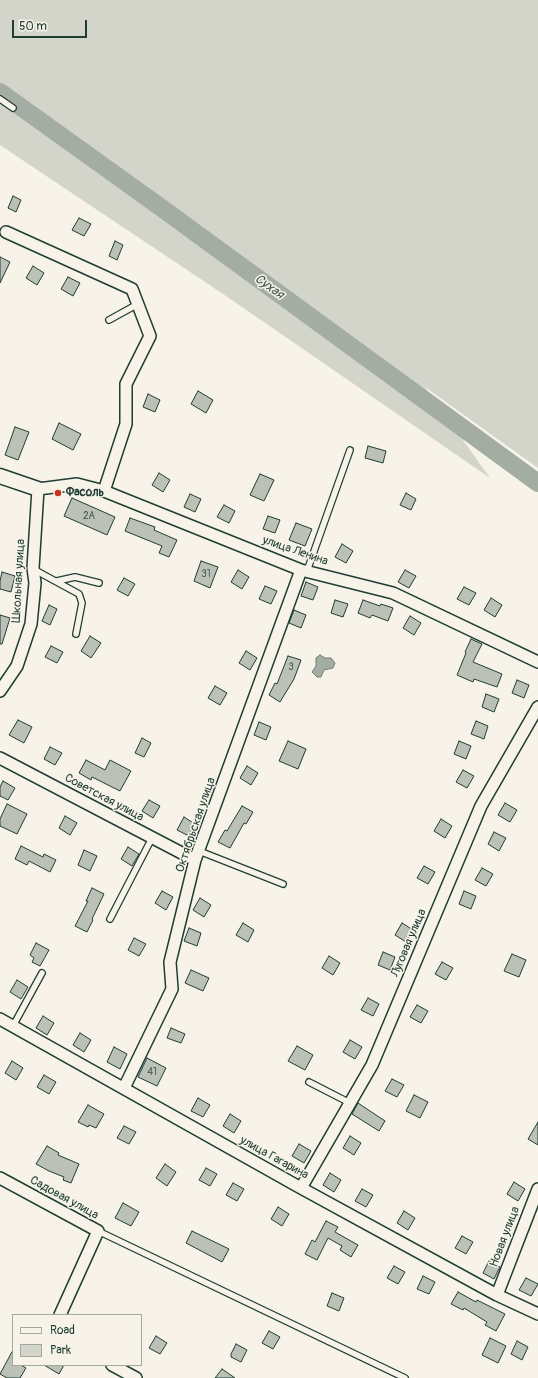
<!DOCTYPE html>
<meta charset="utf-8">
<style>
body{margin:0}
#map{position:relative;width:538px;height:1378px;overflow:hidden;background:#f7f3e8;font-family:Pangolin,sans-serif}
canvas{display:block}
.legend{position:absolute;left:12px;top:1314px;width:130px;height:52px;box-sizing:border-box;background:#f7f3e8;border:1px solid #a1aaa0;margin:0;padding:5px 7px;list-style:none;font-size:12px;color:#1f3d34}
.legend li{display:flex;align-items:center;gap:8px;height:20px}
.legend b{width:20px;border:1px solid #a1aaa0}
.scale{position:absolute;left:12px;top:20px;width:75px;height:18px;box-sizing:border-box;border:2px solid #1f3d34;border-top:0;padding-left:5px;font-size:12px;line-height:14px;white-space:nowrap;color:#1f3d34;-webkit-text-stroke:3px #f7f3e8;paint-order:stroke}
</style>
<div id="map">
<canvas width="538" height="1378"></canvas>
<ul class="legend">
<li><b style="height:5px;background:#f7f3e8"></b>Road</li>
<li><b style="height:11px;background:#d3d5ca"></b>Park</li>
</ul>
<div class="scale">50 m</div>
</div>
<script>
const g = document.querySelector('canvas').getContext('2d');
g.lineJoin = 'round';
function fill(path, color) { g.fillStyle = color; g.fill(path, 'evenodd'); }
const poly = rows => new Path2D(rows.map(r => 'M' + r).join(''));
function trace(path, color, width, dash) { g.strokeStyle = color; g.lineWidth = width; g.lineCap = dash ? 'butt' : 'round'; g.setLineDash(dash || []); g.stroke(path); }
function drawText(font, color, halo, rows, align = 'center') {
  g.font = font + ' Pangolin,sans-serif'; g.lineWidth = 3; g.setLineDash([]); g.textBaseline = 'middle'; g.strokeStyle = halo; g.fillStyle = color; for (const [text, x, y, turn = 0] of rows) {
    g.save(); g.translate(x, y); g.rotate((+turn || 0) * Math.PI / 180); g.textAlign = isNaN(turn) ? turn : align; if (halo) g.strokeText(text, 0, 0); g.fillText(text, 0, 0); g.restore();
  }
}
const green = poly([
 [0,0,538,0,538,468,425,387,490,478,229,298,0,145]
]);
const water = poly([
 [320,655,325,658,331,658,335,663,333,668,324,670,321,677,317,677,312,672,316,666,316,658,320,655]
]);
const river = poly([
 [0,92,163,209,538,483]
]);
const building = poly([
 [13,196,21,200,16,212,8,208,13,196],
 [79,218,91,224,84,236,72,230,79,218],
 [115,241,123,245,117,260,109,256,115,241],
 [0,257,10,262,0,283,0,257],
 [33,266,44,273,37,285,26,278,33,266],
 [68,277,80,283,73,296,61,289,68,277],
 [198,391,213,400,206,413,191,404,198,391],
 [148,394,160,400,155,412,143,407,148,394],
 [59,423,81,434,73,450,52,439,59,423],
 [15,427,29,432,18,460,5,455,15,427],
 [368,446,386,451,383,463,365,458,368,446],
 [159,473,170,480,163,492,152,485,159,473],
 [260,474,274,480,264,501,250,495,260,474],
 [406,493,416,499,411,510,400,505,406,493],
 [190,494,201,499,195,512,184,507,190,494],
 [72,498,115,517,107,535,64,516,72,498],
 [224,505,235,511,229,523,217,517,224,505],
 [268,516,280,520,275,533,263,529,268,516],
 [130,518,155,527,154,530,177,540,169,557,159,553,162,546,125,531,130,518],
 [296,523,312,529,305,546,289,540,296,523],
 [342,544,353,551,346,563,335,557,342,544],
 [201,561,218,567,210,588,194,581,201,561],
 [238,570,249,577,242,589,231,582,238,570],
 [405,570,416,576,409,588,398,582,405,570],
 [2,572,15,576,11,592,0,589,0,581,2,572],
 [124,578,135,584,128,596,117,590,124,578],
 [306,582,318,587,313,600,301,596,306,582],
 [265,586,277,591,271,604,259,599,265,586],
 [464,587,476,593,469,605,457,599,464,587],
 [491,598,502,605,495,617,484,610,491,598],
 [335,600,348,604,343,617,331,613,335,600],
 [363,600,380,606,381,604,393,608,388,621,372,615,370,618,358,613,363,600],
 [49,605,57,609,50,625,42,621,49,605],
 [294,610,306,615,301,628,289,623,294,610],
 [0,615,10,618,2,644,0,644,0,615],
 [410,616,421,623,414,635,403,628,410,616],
 [90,636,101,643,91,658,81,651,90,636],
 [471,639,482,644,473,662,502,674,497,687,474,679,473,682,457,675,466,653,465,652,471,639],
 [51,646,63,652,57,663,45,657,51,646],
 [246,651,257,658,250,670,239,663,246,651],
 [288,656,301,660,294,679,280,702,269,695,275,683,277,684,288,656],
 [517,680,529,685,524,698,512,693,517,680],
 [215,686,227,693,220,705,208,698,215,686],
 [486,694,499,699,494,712,482,707,486,694],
 [18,720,32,727,24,743,9,735,18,720],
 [476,721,488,726,484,739,471,734,476,721],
 [259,722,271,727,266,740,254,735,259,722],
 [142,738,151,743,144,757,135,753,142,738],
 [288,741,306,749,298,769,279,761,288,741],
 [459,741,471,746,466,759,454,754,459,741],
 [50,747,62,753,55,765,44,759,50,747],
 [86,760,105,770,110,760,131,771,120,791,92,777,91,780,79,773,86,760],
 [247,766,258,773,251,785,240,778,247,766],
 [463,770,474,776,467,788,456,782,463,770],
 [3,781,15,788,8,800,0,796,0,787,3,781],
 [149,800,160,806,153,818,142,811,149,800],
 [505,803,517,810,510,822,498,815,505,803],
 [7,804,27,814,17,834,0,826,0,819,7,804],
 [242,806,253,812,246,824,244,823,230,848,218,842,225,830,227,831,242,806],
 [65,816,77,823,70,835,59,828,65,816],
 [184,817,195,824,189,836,177,830,184,817],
 [441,819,452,826,445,838,434,831,441,819],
 [494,832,506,838,499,851,488,844,494,832],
 [21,846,43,857,44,854,56,860,50,872,29,861,27,865,15,859,21,846],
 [128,847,139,854,132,866,121,859,128,847],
 [84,850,97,856,90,871,78,865,84,850],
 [424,866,435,872,428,884,417,878,424,866],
 [482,868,493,874,486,886,475,880,482,868],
 [92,888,104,894,92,919,93,920,87,932,75,926,88,901,86,901,92,888],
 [162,891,173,897,166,910,155,903,162,891],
 [464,891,476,896,471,909,459,904,464,891],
 [200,898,211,905,204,917,193,910,200,898],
 [243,923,254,930,248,942,236,935,243,923],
 [402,923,413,930,406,942,395,935,402,923],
 [189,928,201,933,197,946,184,941,189,928],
 [134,938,146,944,139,956,128,950,134,938],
 [36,943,49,950,40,966,32,962,34,958,30,955,36,943],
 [383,952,395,957,390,970,378,965,383,952],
 [512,954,526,960,519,977,504,971,512,954],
 [329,956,340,963,333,975,322,968,329,956],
 [442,962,453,968,446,980,435,974,442,962],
 [191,970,209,978,203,991,185,983,191,970],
 [17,980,28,987,21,999,10,992,17,980],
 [368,998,379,1004,373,1016,361,1010,368,998],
 [417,1005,428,1011,421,1023,410,1017,417,1005],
 [43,1016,54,1023,47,1035,36,1028,43,1016],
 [171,1028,185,1034,181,1043,167,1038,171,1028],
 [80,1033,91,1040,84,1052,73,1045,80,1033],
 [350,1040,362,1047,355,1059,343,1052,350,1040],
 [297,1046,313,1055,305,1070,288,1061,297,1046],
 [114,1047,127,1054,120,1069,107,1062,114,1047],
 [147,1058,166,1068,157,1086,138,1077,147,1058],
 [12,1061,23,1068,16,1080,5,1073,12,1061],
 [44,1075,56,1082,49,1094,37,1087,44,1075],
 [392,1079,404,1085,397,1097,385,1091,392,1079],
 [414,1095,428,1102,420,1118,406,1111,414,1095],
 [198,1098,210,1105,203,1117,191,1111,198,1098],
 [358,1103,385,1121,379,1131,352,1114,358,1103],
 [88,1105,104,1114,96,1128,89,1125,88,1127,78,1122,88,1105],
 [230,1114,241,1121,234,1133,223,1126,230,1114],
 [538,1122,538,1145,528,1139,538,1122],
 [124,1126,136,1132,129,1144,117,1138,124,1126],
 [350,1136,361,1143,354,1155,343,1148,350,1136],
 [299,1144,311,1151,304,1163,292,1156,299,1144],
 [47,1146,59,1153,58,1155,79,1164,71,1183,63,1180,64,1177,49,1171,36,1164,47,1146],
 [165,1164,176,1172,167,1186,156,1178,165,1164],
 [206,1168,217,1174,210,1186,199,1180,206,1168],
 [330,1173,341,1180,334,1192,323,1185,330,1173],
 [514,1182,525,1189,518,1201,507,1194,514,1182],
 [233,1183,244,1189,237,1201,226,1195,233,1183],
 [362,1189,373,1195,366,1207,355,1201,362,1189],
 [123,1203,139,1212,131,1226,115,1218,123,1203],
 [278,1207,289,1214,282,1226,271,1219,278,1207],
 [404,1211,415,1218,408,1230,397,1223,404,1211],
 [326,1221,338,1227,335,1232,358,1245,351,1257,340,1250,342,1246,328,1238,317,1260,305,1254,312,1240,315,1242,326,1221],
 [192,1231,229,1249,222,1262,186,1243,192,1231],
 [462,1236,473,1242,466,1254,455,1248,462,1236],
 [489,1261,500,1267,494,1279,483,1273,489,1261],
 [394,1266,405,1272,398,1284,387,1278,394,1266],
 [423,1276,435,1282,429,1294,417,1289,423,1276],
 [526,1278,538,1284,531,1296,519,1290,526,1278],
 [458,1292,476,1302,477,1300,505,1314,496,1331,485,1325,487,1322,464,1308,463,1310,451,1304,458,1292],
 [332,1293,344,1298,339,1311,327,1306,332,1293],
 [269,1331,280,1337,273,1349,262,1343,269,1331],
 [156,1336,167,1343,160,1354,149,1348,156,1336],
 [490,1338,506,1346,498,1363,482,1355,490,1338],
 [517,1341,528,1347,522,1360,511,1354,517,1341],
 [236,1344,247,1350,241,1362,231,1357,231,1354,236,1344],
 [13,1350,13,1365,21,1365,26,1368,20,1378,7,1378,0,1374,13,1350],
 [44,1365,64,1365,59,1374,44,1365],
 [222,1369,235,1378,215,1378,222,1369]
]);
const service = poly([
 [0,99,13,108],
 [109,320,138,304],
 [33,569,79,594,82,603,76,634],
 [307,571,350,450],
 [57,581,75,577,99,583],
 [199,851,283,884],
 [110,919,152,838],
 [13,1026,42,973],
 [309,1082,350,1103],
 [98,1231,405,1378]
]);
const minor = poly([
 [6,232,132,289,150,336,126,384,126,424,104,491],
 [0,691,17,666,31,624,35,583,33,568,38,489,77,484,104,491,301,570,393,593,538,662],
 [0,758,195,860],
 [0,1019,301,1188,497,1295,538,1314],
 [124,1088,172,989,170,962,195,860,301,570],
 [0,1178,98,1231,60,1315],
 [301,1188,372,1065,481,806,538,707],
 [497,1295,538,1189],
 [112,1365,136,1378]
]);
const tertiary = poly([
 [0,476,38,489]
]);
const markers = [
 [58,493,4,"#c8321e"]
];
const numberNames = [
 ["2А",89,516],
 ["31",206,574],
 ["3",291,667],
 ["41",152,1072]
];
const poiNames = [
 ["Фасоль",66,493]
];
const streetNames = [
 ["улица Ленина",295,551,19],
 ["Школьная улица",19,581,-87],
 ["Советская улица",104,798,28],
 ["Октябрьская улица",196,825,-71],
 ["Луговая улица",409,943,-67],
 ["улица Гагарина",274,1158,29],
 ["Садовая улица",64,1198,29],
 ["Новая улица",505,1237,-69]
];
const waterNames = [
 ["Сухая",269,287,36]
];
fill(green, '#d3d5ca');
fill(water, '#a4ada3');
trace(water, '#6f8077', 1);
trace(river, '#a4ada3', 18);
fill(building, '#bbc1b6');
trace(building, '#1f3d34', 1);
trace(service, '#1f3d34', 8);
trace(minor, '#1f3d34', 14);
trace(tertiary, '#1f3d34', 17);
trace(service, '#f7f3e8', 5.5);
trace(minor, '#f7f3e8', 11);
trace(tertiary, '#f7f3e8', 14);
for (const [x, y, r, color] of markers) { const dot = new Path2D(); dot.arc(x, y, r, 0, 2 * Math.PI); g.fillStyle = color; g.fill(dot); trace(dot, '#f7f3e8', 1.5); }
drawText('10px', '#465e54', null, numberNames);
drawText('bold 12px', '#1f3d34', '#f7f3e8', poiNames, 'left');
drawText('12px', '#1f3d34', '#f7f3e8', streetNames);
drawText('italic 13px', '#405950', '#f7f3e8', waterNames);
</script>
